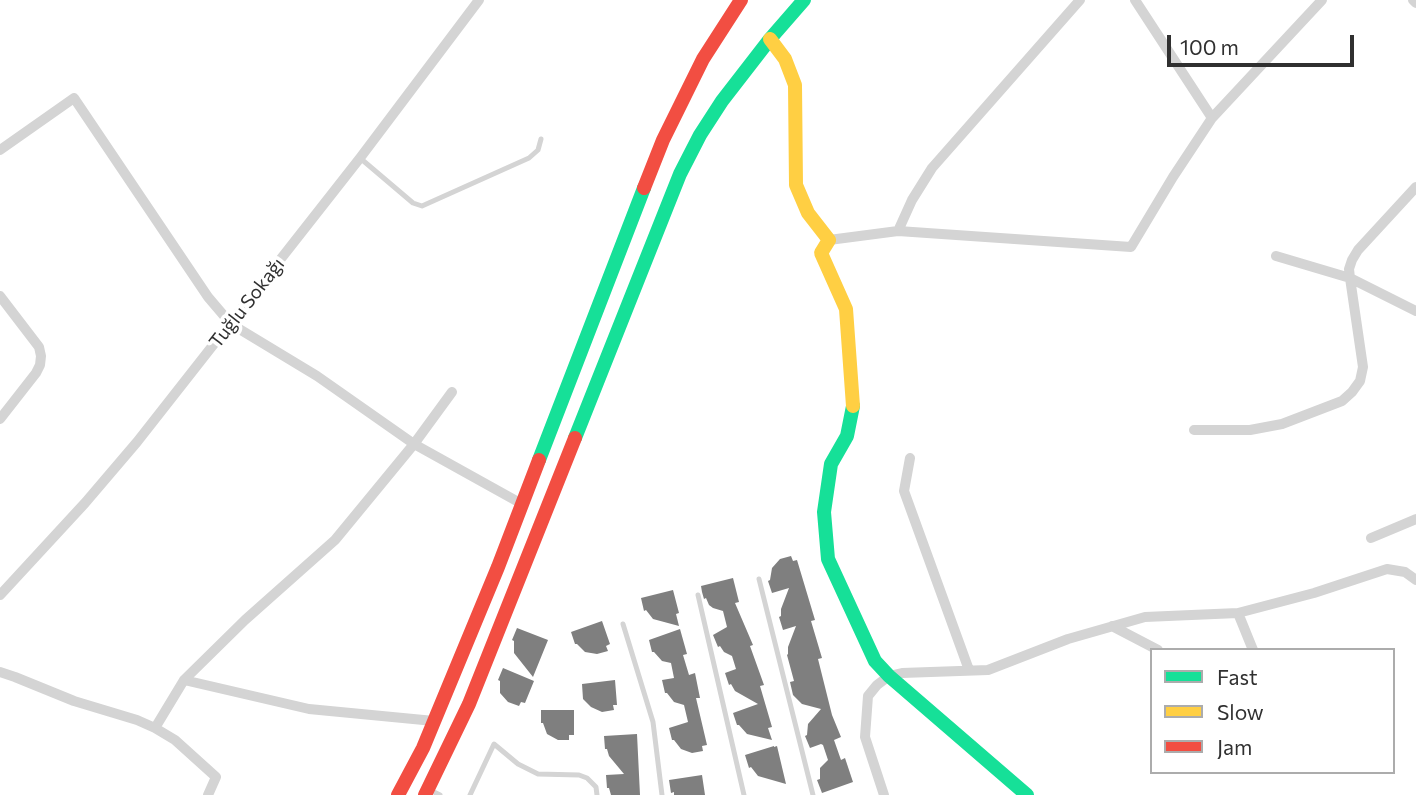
<!DOCTYPE html>
<meta charset="utf-8">
<style>
body{margin:0}
#map{position:relative;width:1416px;height:795px;overflow:hidden;background:#fff;font-family:Commissioner,sans-serif}
canvas{display:block}
.legend{position:absolute;left:1150px;top:648px;width:245px;height:126px;box-sizing:border-box;background:#fff;border:2px solid #acacac;margin:0;padding:9px 12px;list-style:none;font-size:21px;color:#303030}
.legend li{display:flex;align-items:center;gap:14px;height:35px}
.legend b{width:35px;border:2px solid #acacac}
.scale{position:absolute;left:1167px;top:35px;width:187px;height:32px;box-sizing:border-box;border:4px solid #303030;border-top:0;padding-left:9px;font-size:21px;line-height:24px;white-space:nowrap;color:#303030;-webkit-text-stroke:5px #fff;paint-order:stroke}
</style>
<div id="map">
<canvas width="1416" height="795"></canvas>
<ul class="legend">
<li><b style="height:9px;background:#16e098"></b>Fast</li>
<li><b style="height:9px;background:#ffcf43"></b>Slow</li>
<li><b style="height:9px;background:#f24e42"></b>Jam</li>
</ul>
<div class="scale">100 m</div>
</div>
<script>
const g = document.querySelector('canvas').getContext('2d');
g.lineJoin = 'round';
function fill(path, color) { g.fillStyle = color; g.fill(path, 'evenodd'); }
const poly = rows => new Path2D(rows.map(r => 'M' + r).join(''));
function trace(path, color, width, dash) { g.strokeStyle = color; g.lineWidth = width; g.lineCap = dash ? 'butt' : 'round'; g.setLineDash(dash || []); g.stroke(path); }
function drawText(font, color, halo, rows, align = 'center') {
  g.font = font + ' Commissioner,sans-serif'; g.lineWidth = 7; g.setLineDash([]); g.textBaseline = 'middle'; g.strokeStyle = halo; g.fillStyle = color; for (const [text, x, y, turn = 0] of rows) {
    g.save(); g.translate(x, y); g.rotate((+turn || 0) * Math.PI / 180); g.textAlign = isNaN(turn) ? turn : align; if (halo) g.strokeText(text, 0, 0); g.fillText(text, 0, 0); g.restore();
  }
}
const building = poly([
 [791,556,793,561,797,560,815,620,811,621,822,658,818,659,832,715,841,737,834,740,841,760,845,758,853,782,822,793,817,780,820,779,820,768,828,760,823,745,821,744,810,748,805,736,807,735,808,724,821,709,802,704,793,695,790,682,794,681,787,655,788,654,788,647,796,626,783,630,779,617,781,616,781,609,789,588,772,593,768,581,770,580,772,568,780,559],
 [733,578,739,602,735,603,753,645,750,646,764,685,760,686,772,727,768,728,772,740,747,734,739,725,737,725,733,713,758,704,735,691,731,684,729,685,725,673,736,669,732,656,724,652,720,646,718,647,713,635,727,627,723,611,713,608,709,605,706,598,704,599,702,592,701,586],
 [673,590,679,613,676,614,679,626,653,619,646,610,644,611,641,598],
 [602,621,610,644,606,646,608,651,597,654,585,652,577,644,575,644,571,632],
 [517,628,548,640,533,677,514,653,514,641,512,640],
 [680,629,687,654,683,655,689,675,695,673,700,698,696,698,707,745,702,746,703,751,692,753,681,749,674,740,672,740,669,728,688,722,684,705,674,702,667,693,665,693,662,680,674,678,671,663,662,661,654,652,652,652,649,640],
 [503,668,534,681,525,703,521,702,519,706,508,702,500,693,500,681,498,680],
 [615,680,617,705,613,705,614,710,602,712,591,707,583,699,582,684],
 [541,710,574,710,574,735,569,735,569,740,558,740,547,734,543,723,541,723],
 [637,734,640,795,611,795,609,788,607,788,606,775,624,774,609,756,607,749,605,749,604,736],
 [774,746,774,747,777,746,786,784,758,776,751,767,749,768,745,755],
 [702,775,705,795,674,795,674,792,671,793,669,780]
]);
const lane = poly([
 [360,158,413,203,422,206,529,158,538,150,541,139],
 [759,579,813,795],
 [698,595,744,795],
 [623,624,653,722,662,795],
 [428,789,440,795],
 [470,795,494,744,518,764,538,774,579,775,587,778,596,787,597,795]
]);
const street = poly([
 [1135,0,1212,118],
 [1413,0,1416,3],
 [0,150,74,98,208,297,231,324,317,376,414,444,522,504],
 [898,231,912,200,932,168,1080,0],
 [829,240,898,231,1131,247,1173,177,1212,118,1322,0],
 [1276,256,1350,278,1416,311],
 [0,296,39,347,41,356,40,365,36,373,0,419],
 [1194,430,1250,430,1282,424,1342,401,1352,392,1360,381,1363,367,1350,278,1349,269,1352,260,1358,250,1416,187],
 [910,458,904,491,969,670],
 [1371,538,1416,519],
 [0,595,85,503,137,442,360,158,479,0],
 [1238,613,1253,650],
 [1112,626,1158,650],
 [0,672,15,677,74,701,137,720,155,728,175,740,216,777,208,795],
 [184,680,309,709,434,721],
 [155,728,184,680,245,620,335,540,414,444,452,392],
 [884,795,865,737,868,696,877,685,889,676,902,673,988,670,1068,639,1145,617,1238,613,1314,593,1387,569,1405,572,1416,580]
]);
const fast = poly([
 [853,406,847,436,831,464,824,512,828,559,875,661,889,676,1027,795],
 [575,438,680,174,700,135,722,101,770,39,804,0],
 [539,460,644,188]
]);
const slow = poly([
 [770,39,785,59,795,85,796,185,808,213,829,240,821,253,846,309,853,406]
]);
const jam = poly([
 [644,188,663,140,703,59,741,0],
 [398,795,423,748,498,567,539,460],
 [425,795,469,704,575,438]
]);
const streetNames = [
 ["Tuğlu Sokağı",247,303,-52]
];
fill(building, '#7f7f7f');
trace(lane, '#d4d4d4', 5);
trace(street, '#d4d4d4', 10);
trace(fast, '#16e098', 14);
trace(slow, '#ffcf43', 14);
trace(jam, '#f24e42', 14);
drawText('19px', '#303030', '#fff', streetNames);
</script>
